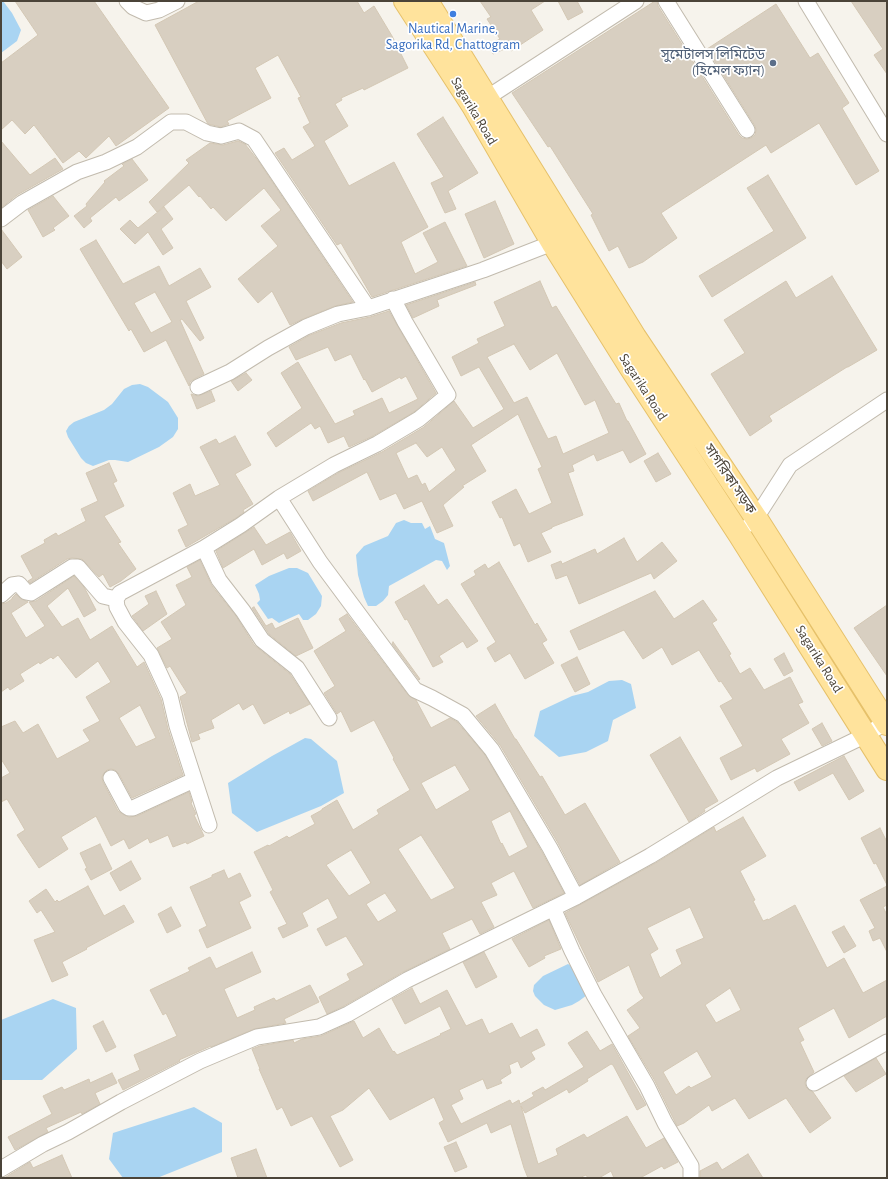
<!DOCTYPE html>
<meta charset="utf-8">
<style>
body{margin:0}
#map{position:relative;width:888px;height:1179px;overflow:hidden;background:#f6f3ec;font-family:"Alegreya Sans",sans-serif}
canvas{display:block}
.frame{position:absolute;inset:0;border:2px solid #4b4439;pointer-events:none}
</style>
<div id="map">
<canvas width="888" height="1179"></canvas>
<div class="frame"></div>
</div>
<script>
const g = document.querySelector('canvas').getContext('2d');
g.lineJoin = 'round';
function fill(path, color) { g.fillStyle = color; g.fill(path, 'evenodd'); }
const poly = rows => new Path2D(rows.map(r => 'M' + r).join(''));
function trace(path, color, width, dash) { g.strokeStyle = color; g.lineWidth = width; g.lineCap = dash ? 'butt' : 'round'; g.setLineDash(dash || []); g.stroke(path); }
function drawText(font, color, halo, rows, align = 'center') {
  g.font = font + ' "Alegreya Sans","Noto Sans Bengali",sans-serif'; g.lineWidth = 3.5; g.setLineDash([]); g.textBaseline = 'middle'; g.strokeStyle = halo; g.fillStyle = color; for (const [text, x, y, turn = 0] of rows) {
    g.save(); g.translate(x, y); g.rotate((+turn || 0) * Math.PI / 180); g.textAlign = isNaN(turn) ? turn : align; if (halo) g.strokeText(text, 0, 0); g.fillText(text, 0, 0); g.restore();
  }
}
const water = poly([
 [1,1,3,1,12,13,21,30,17,41,1,53],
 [140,384,148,387,168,402,178,418,178,429,173,437,159,447,128,462,115,460,109,460,93,466,86,463,81,458,68,437,66,431,69,426,74,422,104,410,112,404,124,389,132,385],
 [404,520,411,523,422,523,425,529,430,526,435,539,444,543,450,566,447,570,442,561,436,560,389,586,388,595,383,601,376,606,368,606,364,597,358,575,356,555,364,546,388,536,396,523],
 [289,568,297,568,308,573,322,596,321,606,316,614,308,620,303,620,299,614,279,623,272,618,268,619,257,603,260,600,259,594,255,585,269,576],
 [622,680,631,684,636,708,613,720,608,741,586,752,559,757,534,736,540,711,572,696,588,692,609,681],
 [305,738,311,739,337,761,344,793,321,806,257,832,232,813,228,783,272,756],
 [568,964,573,967,587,995,579,1001,572,1005,555,1010,544,1005,535,996,533,991,534,985,543,976],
 [53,999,76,1008,77,1049,42,1080,1,1080,1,1020],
 [194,1107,222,1123,222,1152,157,1178,123,1178,109,1159,113,1133]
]);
const building = poly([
 [15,1,94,1,169,108,116,146,109,136,86,158,79,151,63,163,34,125,25,134,12,120,1,130,1,63,38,35,15,1],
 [199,1,357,1,364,13,374,6,392,36,408,68,364,90,363,88,341,98,342,100,335,104,348,126,324,141,349,186,394,162,428,227,401,242,415,274,438,262,423,233,445,222,467,266,372,297,341,243,337,245,275,153,284,148,292,160,315,146,303,127,310,123,298,98,301,97,278,55,255,68,271,98,227,121,229,124,221,127,208,124,155,25,199,1],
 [480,1,545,1,531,10,543,30,511,51,509,47,493,54,488,45,500,39,487,19,491,17,480,1],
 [558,1,577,1,583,12,568,20,558,1],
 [655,1,657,1,658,6,739,135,742,138,747,139,751,138,755,135,756,130,755,126,707,49,776,4,810,58,818,53,849,103,842,108,879,171,856,185,819,123,771,153,766,145,661,213,677,238,643,262,629,268,618,246,609,251,591,215,593,214,550,146,548,147,512,93,655,1],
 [851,1,884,1,887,5,887,74,874,55,883,49,851,1],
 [443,117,478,173,448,191,456,209,445,213,431,183,444,177,417,134,443,117],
 [1,141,30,175,55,158,63,169,17,195,1,208,1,141],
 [238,141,245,144,259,162,353,302,335,306,303,319,290,325,272,291,258,303,238,279,278,246,261,226,281,210,264,188,226,221,213,207,211,209,200,196,199,197,189,185,157,212,149,202,189,163,186,160,210,143,223,145,238,141],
 [132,159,148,180,119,201,116,197,90,218,92,221,84,228,74,216,87,206,86,204,105,182,104,181,124,166,122,164,132,159],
 [768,175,806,238,712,297,699,276,774,231,747,188,768,175],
 [53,196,69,216,53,228,55,230,43,237,28,210,53,196],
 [495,201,514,244,484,258,465,214,495,201],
 [164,207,173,219,161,229,173,248,163,255,148,232,135,244,120,229,130,220,138,228,164,207],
 [1,229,22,257,7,269,1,261,1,229],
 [96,240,123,284,159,266,169,286,200,268,211,287,186,301,204,338,200,341,182,319,180,320,204,374,194,379,190,382,189,386,166,340,144,352,131,329,129,331,80,249,96,240],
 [155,292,172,322,151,333,134,303,155,292],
 [832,276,877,350,848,367,847,367,769,416,772,421,750,436,711,374,745,353,724,320,786,281,796,298,832,276],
 [540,281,552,308,556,306,616,404,619,403,627,421,628,421,646,454,630,463,623,450,597,461,594,454,572,465,574,471,568,473,583,515,552,527,552,528,541,533,551,552,528,562,520,543,514,546,502,517,500,518,492,502,516,489,529,514,552,503,538,469,542,467,518,414,471,445,486,471,462,486,464,487,443,505,453,526,437,533,422,501,404,509,396,493,380,500,367,472,313,501,308,491,338,473,382,452,424,427,454,401,473,428,504,409,479,367,461,376,452,357,479,343,477,339,505,326,494,302,540,281],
 [514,344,530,370,557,353,585,405,595,400,609,433,563,454,556,436,548,439,527,397,514,403,487,357,514,344],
 [416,443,427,457,442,447,456,470,429,492,425,483,422,485,417,475,408,479,396,453,416,443],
 [475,282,476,285,437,300,439,306,413,318,406,305,475,282],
 [389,311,436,393,414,412,373,436,349,447,344,436,328,443,320,426,315,429,311,423,276,447,267,433,302,408,281,373,298,362,335,424,355,415,353,411,382,398,389,413,418,399,406,376,401,379,400,377,372,392,365,379,364,380,351,354,335,361,328,347,296,360,289,347,310,335,341,323,370,317,389,311],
 [246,373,252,380,238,391,231,381,246,373],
 [211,391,215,401,197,409,191,394,198,396,211,391],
 [235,436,251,465,235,474,253,504,243,510,244,512,236,518,186,547,178,530,188,525,173,493,190,484,195,496,220,485,200,447,216,439,219,444,235,436],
 [658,453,671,474,656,482,644,461,658,453],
 [109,463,117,481,113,483,124,506,104,516,121,542,118,543,136,569,121,581,110,587,103,574,99,577,82,559,72,558,67,559,30,583,28,581,33,578,21,556,45,543,44,540,56,533,58,536,86,521,81,509,98,501,86,473,109,463],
 [254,527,266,545,290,532,301,551,287,559,284,553,262,565,254,549,223,568,216,551,254,527],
 [624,538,637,562,662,542,677,561,654,579,651,573,579,604,567,575,556,579,551,565,561,561,562,564,595,549,597,554,624,538],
 [200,560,212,586,236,616,254,645,290,674,310,704,290,714,289,711,264,724,253,704,243,710,239,703,211,720,214,728,198,734,200,739,192,742,180,697,187,693,170,666,167,668,157,648,172,639,161,622,186,605,176,585,192,577,187,567,200,560],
 [499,562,535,625,537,623,547,640,542,643,554,663,525,679,510,653,495,662,487,648,496,642,461,584,476,575,474,571,485,564,488,569,499,562],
 [74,576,84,587,96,610,84,617,68,588,47,606,62,627,78,618,90,640,112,626,137,667,144,662,161,699,168,729,183,775,132,798,119,774,115,770,111,769,107,770,104,773,102,777,103,782,118,811,124,815,129,817,137,816,189,792,192,802,191,803,196,814,194,815,204,836,187,844,186,842,173,847,168,835,150,843,148,838,129,849,124,839,111,846,96,816,61,837,68,849,39,868,17,835,25,830,7,799,1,802,1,778,10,773,1,759,1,727,15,721,23,733,38,724,57,759,90,741,83,730,100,721,86,697,111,682,98,661,76,678,58,655,53,659,51,657,40,664,39,662,20,674,24,681,10,690,8,687,1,692,1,604,6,603,12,599,12,598,16,594,20,598,28,602,11,613,26,638,45,626,29,602,36,601,74,576],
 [140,705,156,738,136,747,119,718,140,705],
 [424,585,438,605,447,599,478,641,467,648,463,641,439,656,443,662,433,667,407,619,405,620,395,602,424,585],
 [156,591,167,614,143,631,132,616,149,604,145,596,156,591],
 [655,591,674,619,703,600,717,620,712,623,731,654,729,655,740,674,750,668,764,690,790,677,803,702,798,704,809,723,781,739,790,754,757,772,755,768,731,780,720,758,743,746,720,706,733,699,721,681,719,682,699,650,672,665,662,647,643,659,624,630,579,650,570,631,655,591],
 [887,605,887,676,854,628,887,605],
 [254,607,266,626,272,623,275,629,298,618,313,648,296,656,269,634,252,608,254,607],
 [347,614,408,695,416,700,431,728,450,718,457,722,485,755,542,852,564,893,533,908,514,871,491,883,497,895,481,902,494,927,480,934,472,919,442,933,450,949,403,972,344,1006,327,1014,319,997,350,980,347,974,364,965,346,936,326,946,317,929,338,918,328,898,302,913,308,926,283,938,278,928,287,924,270,892,273,890,254,852,268,845,269,846,287,836,289,838,315,824,311,816,322,810,322,809,337,800,353,830,379,814,377,810,410,790,393,759,394,758,374,720,351,732,341,711,337,714,324,693,335,686,314,651,346,631,339,619,347,614],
 [455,765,470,790,436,810,421,783,455,765],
 [510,811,528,847,509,857,502,843,501,844,491,821,510,811],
 [421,835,455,888,431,900,398,849,421,835],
 [351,850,371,883,349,896,326,865,351,850],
 [385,893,397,911,378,922,366,904,385,893],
 [393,642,420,679,419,680,392,644,393,642],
 [784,653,793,671,784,676,774,659,784,653],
 [577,657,590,684,575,692,561,665,577,657],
 [495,704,515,739,516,739,540,777,542,776,565,815,585,803,620,862,580,885,558,843,500,745,476,716,495,704],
 [822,723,832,741,822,746,812,729,822,723],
 [680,737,718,801,704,809,705,811,689,822,650,755,680,737],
 [844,756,864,791,849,800,833,773,799,791,794,782,844,756],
 [743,817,766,856,740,871,755,900,753,901,763,921,768,919,768,920,795,905,827,968,844,958,863,993,887,980,887,1016,849,1038,834,1008,798,1028,804,1040,800,1042,814,1072,806,1079,805,1083,806,1087,809,1090,813,1092,831,1118,810,1133,786,1098,749,1119,735,1098,712,1111,709,1105,684,1123,677,1126,655,1081,628,1036,640,1028,627,1010,644,998,640,993,629,965,598,982,565,913,654,864,714,827,716,832,743,817],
 [690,907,704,938,676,950,682,964,660,978,650,954,658,949,647,928,690,907],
 [730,988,741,1010,716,1023,705,1005,730,988],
 [697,1051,712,1077,691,1088,689,1086,676,1095,663,1072,697,1051],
 [880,828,887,842,887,885,876,863,874,864,861,838,880,828],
 [100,844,112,869,91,880,85,869,87,868,80,853,100,844],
 [131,861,141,879,120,891,110,873,131,861],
 [224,870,228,879,240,873,251,896,239,902,251,928,207,948,199,930,207,926,190,887,212,877,212,875,224,870],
 [88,886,104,916,124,905,134,922,86,948,87,949,62,962,68,975,52,982,34,940,55,932,41,910,37,913,29,901,46,889,55,902,57,900,59,902,88,886],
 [887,886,887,905,883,907,887,915,887,952,880,938,873,941,869,931,875,928,860,900,887,886],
 [171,907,181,926,167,933,158,914,171,907],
 [549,920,561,949,544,956,545,958,529,967,512,939,549,920],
 [844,926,856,946,844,953,832,932,844,926],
 [252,952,261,972,224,989,237,1018,255,1010,254,1007,274,998,276,1001,310,985,319,1002,284,1019,286,1023,254,1029,211,1047,211,1046,179,1060,180,1061,123,1090,118,1080,140,1070,134,1055,177,1036,166,1013,163,1015,150,990,190,971,188,968,210,957,216,969,252,952],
 [484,952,497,977,476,988,463,962,484,952],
 [412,988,420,1004,447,990,466,1026,482,1019,489,1034,512,1023,520,1038,537,1029,545,1045,531,1052,535,1059,521,1068,518,1061,509,1065,511,1073,500,1080,502,1083,487,1089,483,1079,459,1090,463,1099,451,1105,461,1124,510,1100,512,1104,519,1100,520,1104,534,1096,532,1093,543,1087,545,1090,584,1067,568,1043,587,1031,600,1051,612,1044,646,1105,637,1110,613,1065,611,1064,587,1079,588,1081,569,1093,567,1089,525,1113,521,1106,538,1164,558,1155,556,1149,584,1134,587,1138,627,1116,646,1148,664,1138,678,1162,664,1169,662,1166,640,1178,614,1178,611,1171,599,1178,588,1178,586,1175,579,1178,528,1178,524,1168,511,1124,491,1133,487,1123,448,1142,439,1123,444,1120,434,1097,390,1120,369,1088,343,1110,330,1116,353,1160,340,1167,312,1116,291,1126,282,1107,277,1110,259,1069,260,1069,252,1049,260,1046,293,1040,294,1043,302,1039,321,1036,354,1021,363,1038,379,1028,393,1052,394,1051,397,1055,441,1035,440,1034,451,1029,440,1006,405,1024,392,999,412,988],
 [103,1021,116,1047,106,1052,93,1026,103,1021],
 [876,1058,886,1074,856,1092,844,1076,876,1058],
 [112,1073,117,1083,95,1093,100,1104,82,1114,81,1112,46,1128,48,1132,15,1150,8,1137,52,1114,43,1096,62,1087,64,1090,89,1079,90,1083,112,1073],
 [456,1142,467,1167,455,1172,444,1147,456,1142],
 [256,1149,267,1178,238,1178,231,1158,256,1149],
 [748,1154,763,1178,700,1178,700,1171,717,1162,722,1170,748,1154],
 [62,1155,72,1178,1,1178,6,1177,30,1162,33,1168,62,1155]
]);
const street = poly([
 [127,1,133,7,146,13,159,10,177,1],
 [666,1,747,130],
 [806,1,887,134],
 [479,103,636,1],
 [1,219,22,203,77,172,106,162,137,147,171,122,186,122,207,133,221,136,239,131,254,139,368,308],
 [393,299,405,322,448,395,419,419,377,444,334,465,279,498,320,562,415,690,432,698,463,715,492,750,550,848,576,897],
 [198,387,230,372,268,348,306,327,338,314,368,308,483,270,560,240],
 [750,524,756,518,790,465,887,400],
 [204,548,219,580,243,611,262,640,297,668,329,718],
 [1,595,12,585,19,584,26,592,31,593,72,567,78,567,103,596,116,599],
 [111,778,126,806,129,808,133,808,194,780],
 [209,825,177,726,170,696,151,655,125,622,117,607,116,599,120,593,204,548,241,525,279,498],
 [553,908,572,951,594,995,647,1086,665,1123,691,1166,691,1178],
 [814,1083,887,1042],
 [1,1169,43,1144,68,1132,121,1102,200,1061,257,1037,319,1027,348,1014,407,980,576,897,650,856,777,778,866,735,886,722]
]);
const primary = poly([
 [405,1,473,106,553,244,630,367,739,534,887,769],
 [427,1,635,337,756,518,887,724]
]);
const markers = [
 [453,14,4,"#3f7fe0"],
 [773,63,4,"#5c6f8a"]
];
const shopNames = [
 ["Nautical Marine,",453,29],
 ["Sagorika Rd, Chattogram",453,45]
];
const serviceNames = [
 ["সুমেটালস লিমিটেড",765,55],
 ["(হিমেল ফ্যান)",765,71]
];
const streetNames = [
 ["Sagarika Road",474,111,59],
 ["Sagarika Road",643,387,57],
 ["সাগরিকা সড়ক",730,479,56],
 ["Sagarika Road",819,659,58]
];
fill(water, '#a9d4f2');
fill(building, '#d8cfc1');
trace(building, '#d3c7b4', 1);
trace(street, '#c2bbae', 17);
trace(primary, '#e6c16a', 24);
trace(street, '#fff', 15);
trace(primary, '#ffe39c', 22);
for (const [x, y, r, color] of markers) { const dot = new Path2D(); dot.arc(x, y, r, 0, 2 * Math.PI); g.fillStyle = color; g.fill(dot); trace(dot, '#fff', 1.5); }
drawText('14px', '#366cbe', '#fff', shopNames);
drawText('14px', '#4e5e75', '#fff', serviceNames, 'right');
drawText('14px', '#4b4439', '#fff', streetNames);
</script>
